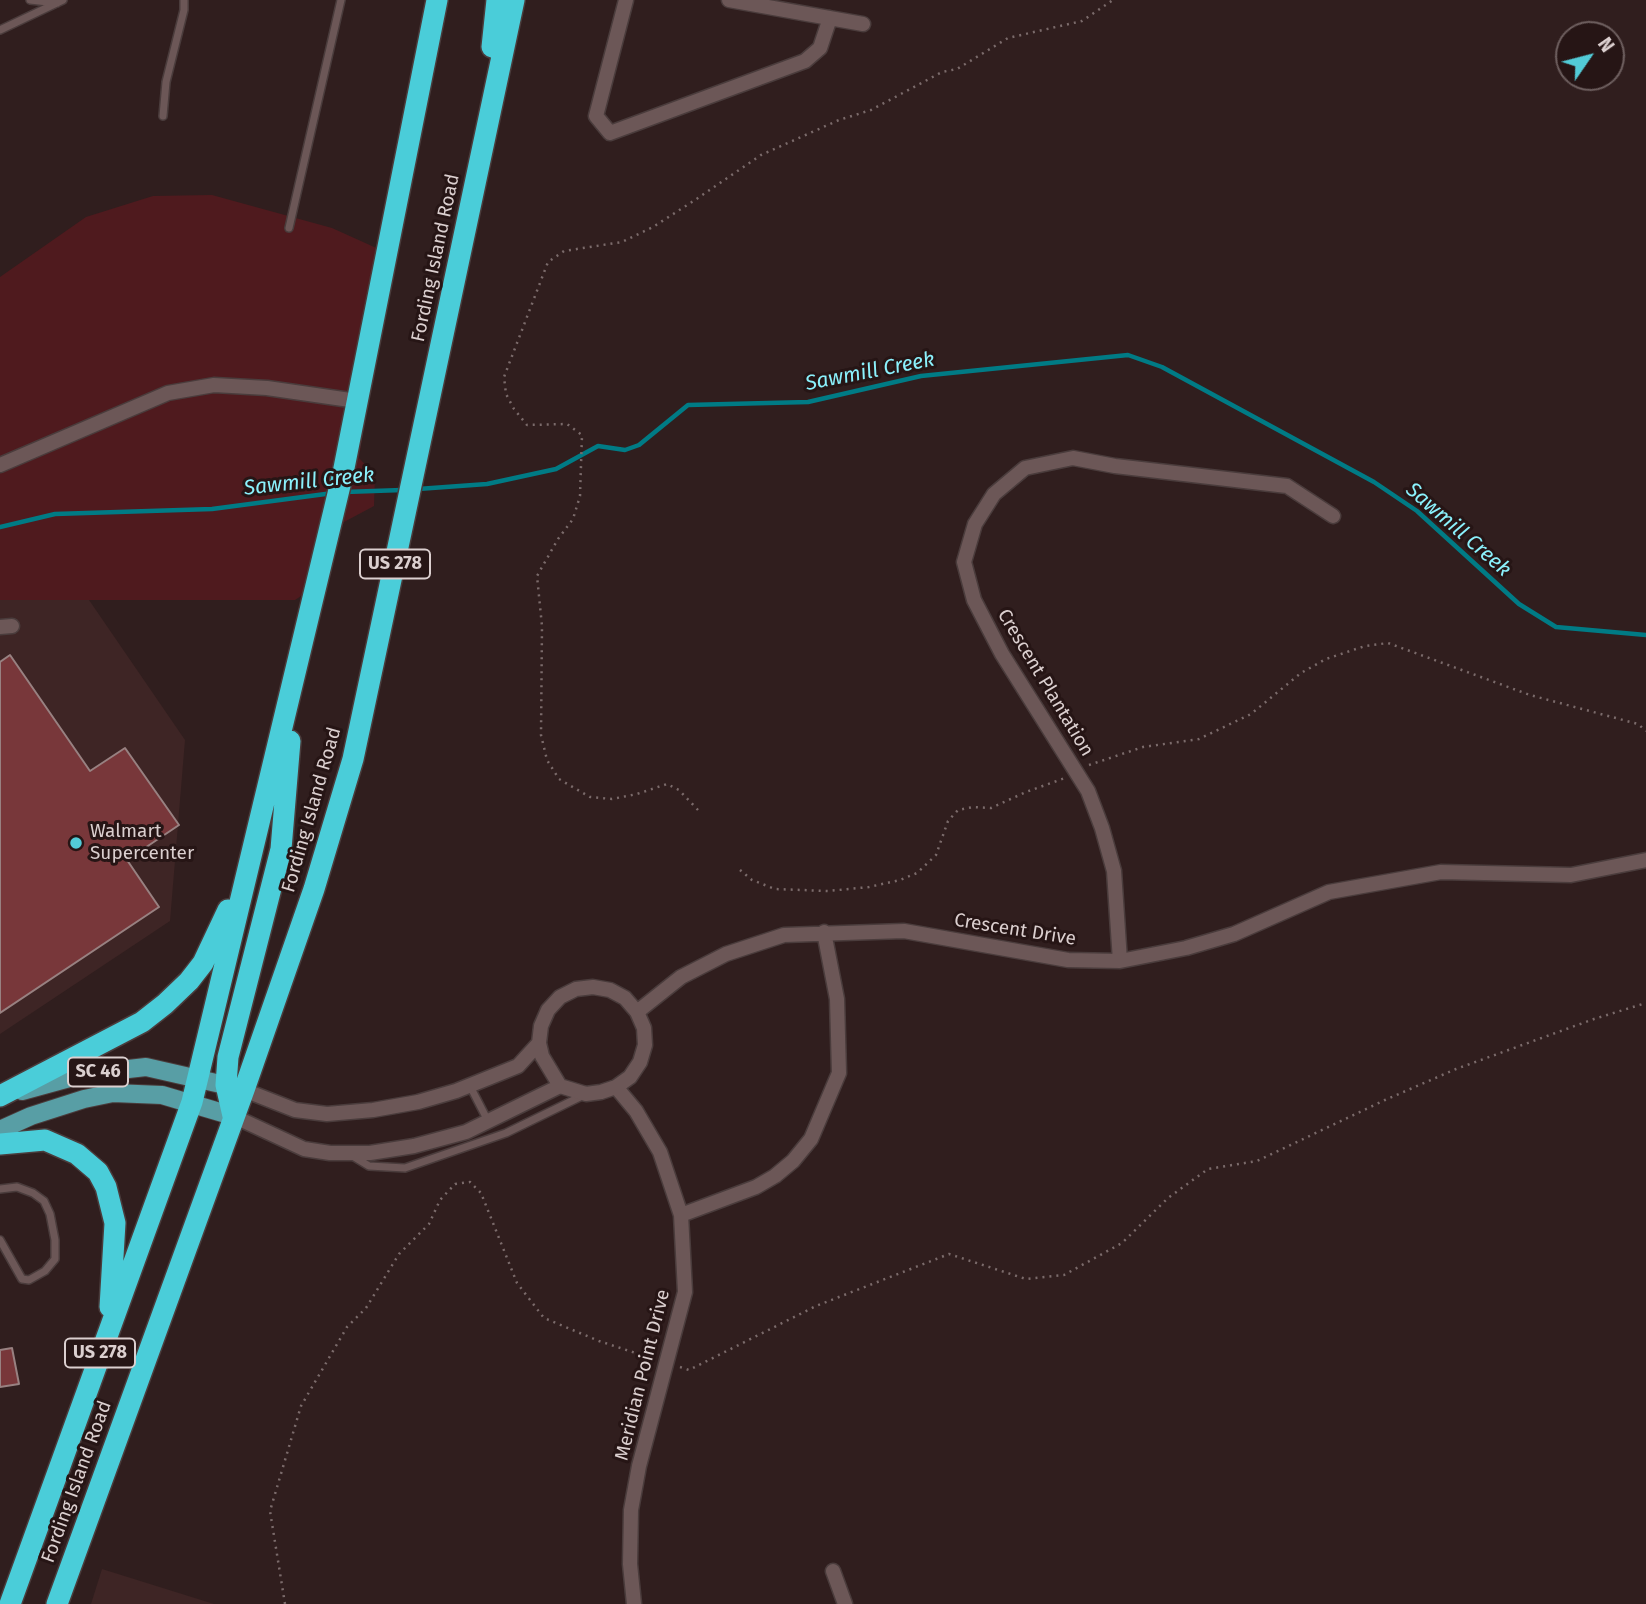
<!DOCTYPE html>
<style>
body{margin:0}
#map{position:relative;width:1646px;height:1604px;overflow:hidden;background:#301e1e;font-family:"Fira Sans",sans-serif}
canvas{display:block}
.north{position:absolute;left:1555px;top:21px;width:70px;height:70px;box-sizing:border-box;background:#261515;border:2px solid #6e5f5f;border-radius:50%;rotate:55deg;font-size:19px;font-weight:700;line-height:28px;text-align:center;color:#dbcfcf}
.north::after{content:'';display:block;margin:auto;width:24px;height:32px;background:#52cbd7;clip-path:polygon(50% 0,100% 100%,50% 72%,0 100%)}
</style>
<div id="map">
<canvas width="1646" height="1604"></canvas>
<div class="north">N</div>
</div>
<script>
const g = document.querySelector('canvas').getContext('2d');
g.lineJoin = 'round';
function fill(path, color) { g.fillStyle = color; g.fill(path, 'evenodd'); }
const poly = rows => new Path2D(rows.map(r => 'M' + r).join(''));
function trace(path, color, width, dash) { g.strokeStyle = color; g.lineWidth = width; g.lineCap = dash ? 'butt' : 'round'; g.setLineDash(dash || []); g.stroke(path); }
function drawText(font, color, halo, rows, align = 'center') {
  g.font = font + ' "Fira Sans",sans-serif'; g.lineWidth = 6; g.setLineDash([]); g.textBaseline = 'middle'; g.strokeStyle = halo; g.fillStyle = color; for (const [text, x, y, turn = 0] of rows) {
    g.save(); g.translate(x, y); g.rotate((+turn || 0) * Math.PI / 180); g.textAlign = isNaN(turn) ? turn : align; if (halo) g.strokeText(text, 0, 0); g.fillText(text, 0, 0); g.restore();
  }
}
const built = poly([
 [76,581,185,740,170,921,0,1034,0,592],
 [102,1569,214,1604,91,1604]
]);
const green = poly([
 [212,195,332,228,383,251,390,262,359,458,375,475,374,506,344,522,324,581,295,600,0,600,0,277,86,217,153,196]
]);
const stream = poly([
 [418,489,487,484,556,469,598,446,625,450,639,445,688,405,808,402,921,376,1128,355,1162,367,1374,482,1417,511,1519,604,1556,627,1646,635],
 [345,492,402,490],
 [0,527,55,514,212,509,333,493]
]);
const building = poly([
 [10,655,90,771,125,748,179,825,127,860,159,907,0,1013,0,662,10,655],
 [12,1348,19,1384,0,1387,0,1350,12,1348]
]);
const path = poly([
 [1089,765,1143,747,1199,739,1251,714,1301,673,1326,659,1365,646,1388,643,1530,695,1638,724,1646,731],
 [698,810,679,790,667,784,637,794,612,799,590,797,559,779,547,760,541,735,542,626,537,576,558,539,573,519,580,496,582,435,567,424,527,425,514,409,506,394,504,377,548,262,564,251,622,242,653,227,695,200,761,155,839,120,871,110,942,72,957,69,1008,38,1082,21,1113,0],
 [740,870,752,880,775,889,828,891,869,887,900,880,917,873,936,855,948,821,958,810,973,807,991,808,1026,792,1065,778],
 [680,1367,689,1370,816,1306,949,1254,1026,1279,1064,1275,1122,1243,1168,1198,1208,1169,1257,1161,1385,1100,1456,1069,1594,1019,1646,1003],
 [285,1604,270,1511,301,1406,347,1327,366,1308,399,1254,429,1224,440,1200,455,1184,470,1182,481,1193,517,1283,544,1318,599,1341,654,1359]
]);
const lane = poly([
 [30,0,57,3],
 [0,30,63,0],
 [163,116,166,82,184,10,184,0],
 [289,228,341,0],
 [470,1086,488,1121],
 [351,1155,369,1166,405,1168,506,1133,584,1095],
 [0,1189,17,1187,33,1193,44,1201,50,1214,55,1240,55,1259,45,1271,29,1280,22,1279,0,1240]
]);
const street = poly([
 [626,0,596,116,610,133,805,61,820,48,830,18],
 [729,0,863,24],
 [0,465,168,393,214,385,267,388,357,401],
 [0,627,12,626],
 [1120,961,1114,871,1102,828,1088,791,1002,654,974,600,964,562,975,524,994,494,1025,468,1073,458,1115,466,1287,486,1333,516],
 [593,987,610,990,625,998,637,1012,644,1028,645,1045,640,1062,630,1077,616,1087,601,1092,586,1094,560,1086,542,1056,539,1043,541,1026,548,1010,560,997,576,989,593,987],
 [637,1012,681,977,726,954,784,935,904,931,1068,960,1120,961,1186,948,1234,934,1329,892,1441,872,1571,875,1646,860],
 [616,1087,636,1111,660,1152,681,1215,685,1292,639,1466,631,1510,630,1564,634,1604],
 [244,1090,295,1110,327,1114,373,1110,418,1102,456,1091,518,1066,539,1043],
 [233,1116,304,1149,330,1153,370,1153,414,1146,466,1132,560,1086],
 [681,1215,756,1187,775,1176,793,1161,811,1139,839,1073,837,999,824,932],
 [833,1571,845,1604]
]);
const primary = poly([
 [22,1091,84,1074,146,1067,238,1088],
 [0,1130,31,1116,84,1099,113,1093,162,1095,233,1116]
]);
const highway = poly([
 [492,47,497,0],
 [0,1096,142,1022,165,1004,189,981,203,963,228,910],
 [233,1116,226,1085,228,1057,281,849,290,741],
 [0,1144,45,1140,77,1154,98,1172,106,1187,115,1223,110,1307],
 [10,1604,192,1102,198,1077,343,473,437,0],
 [57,1604,244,1090,314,889,353,759,514,0]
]);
const markers = [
 [76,843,7,"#52cbd7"]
];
const shields = [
 [395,564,70],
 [98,1072,60],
 [100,1353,70]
];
const shieldNames = [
 ["US 278",395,564],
 ["SC 46",98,1072],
 ["US 278",100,1353]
];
const streetNames = [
 ["Fording Island Road",436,258,-78],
 ["Crescent Plantation",1045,683,59],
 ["Fording Island Road",312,810,-74],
 ["Crescent Drive",1015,930,9],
 ["Meridian Point Drive",643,1375,-76],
 ["Fording Island Road",77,1482,-70]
];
const poiNames = [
 ["Walmart",90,832],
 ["Supercenter",90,854]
];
const waterNames = [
 ["Sawmill Creek",870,372,-11],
 ["Sawmill Creek",309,482,-6],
 ["Sawmill Creek",1458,530,41]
];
fill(built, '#3e2525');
fill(green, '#4f1a1e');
trace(stream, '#007b85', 4.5);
fill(building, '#78373a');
trace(building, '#988181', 2);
trace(lane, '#4a3c3c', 10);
trace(street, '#4a3c3c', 17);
trace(primary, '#4a3c3c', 20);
trace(highway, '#4a3c3c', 24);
trace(path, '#7b6b6b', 2.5, [2, 5]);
trace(lane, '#6c5757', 7);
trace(street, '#6c5757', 14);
trace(primary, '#589ea5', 18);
trace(highway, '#4acdd9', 21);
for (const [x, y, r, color] of markers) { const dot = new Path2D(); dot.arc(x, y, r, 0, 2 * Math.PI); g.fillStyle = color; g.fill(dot); trace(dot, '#261515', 2.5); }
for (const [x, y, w] of shields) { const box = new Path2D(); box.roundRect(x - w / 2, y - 14.5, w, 29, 5); g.fillStyle = '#261515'; g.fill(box); trace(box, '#dbcfcf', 2); }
drawText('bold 18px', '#dbcfcf', null, shieldNames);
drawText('19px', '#dbcfcf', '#261515', streetNames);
drawText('19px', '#dbcfcf', '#261515', poiNames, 'left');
drawText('italic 21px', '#8bf1fc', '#261515', waterNames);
</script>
